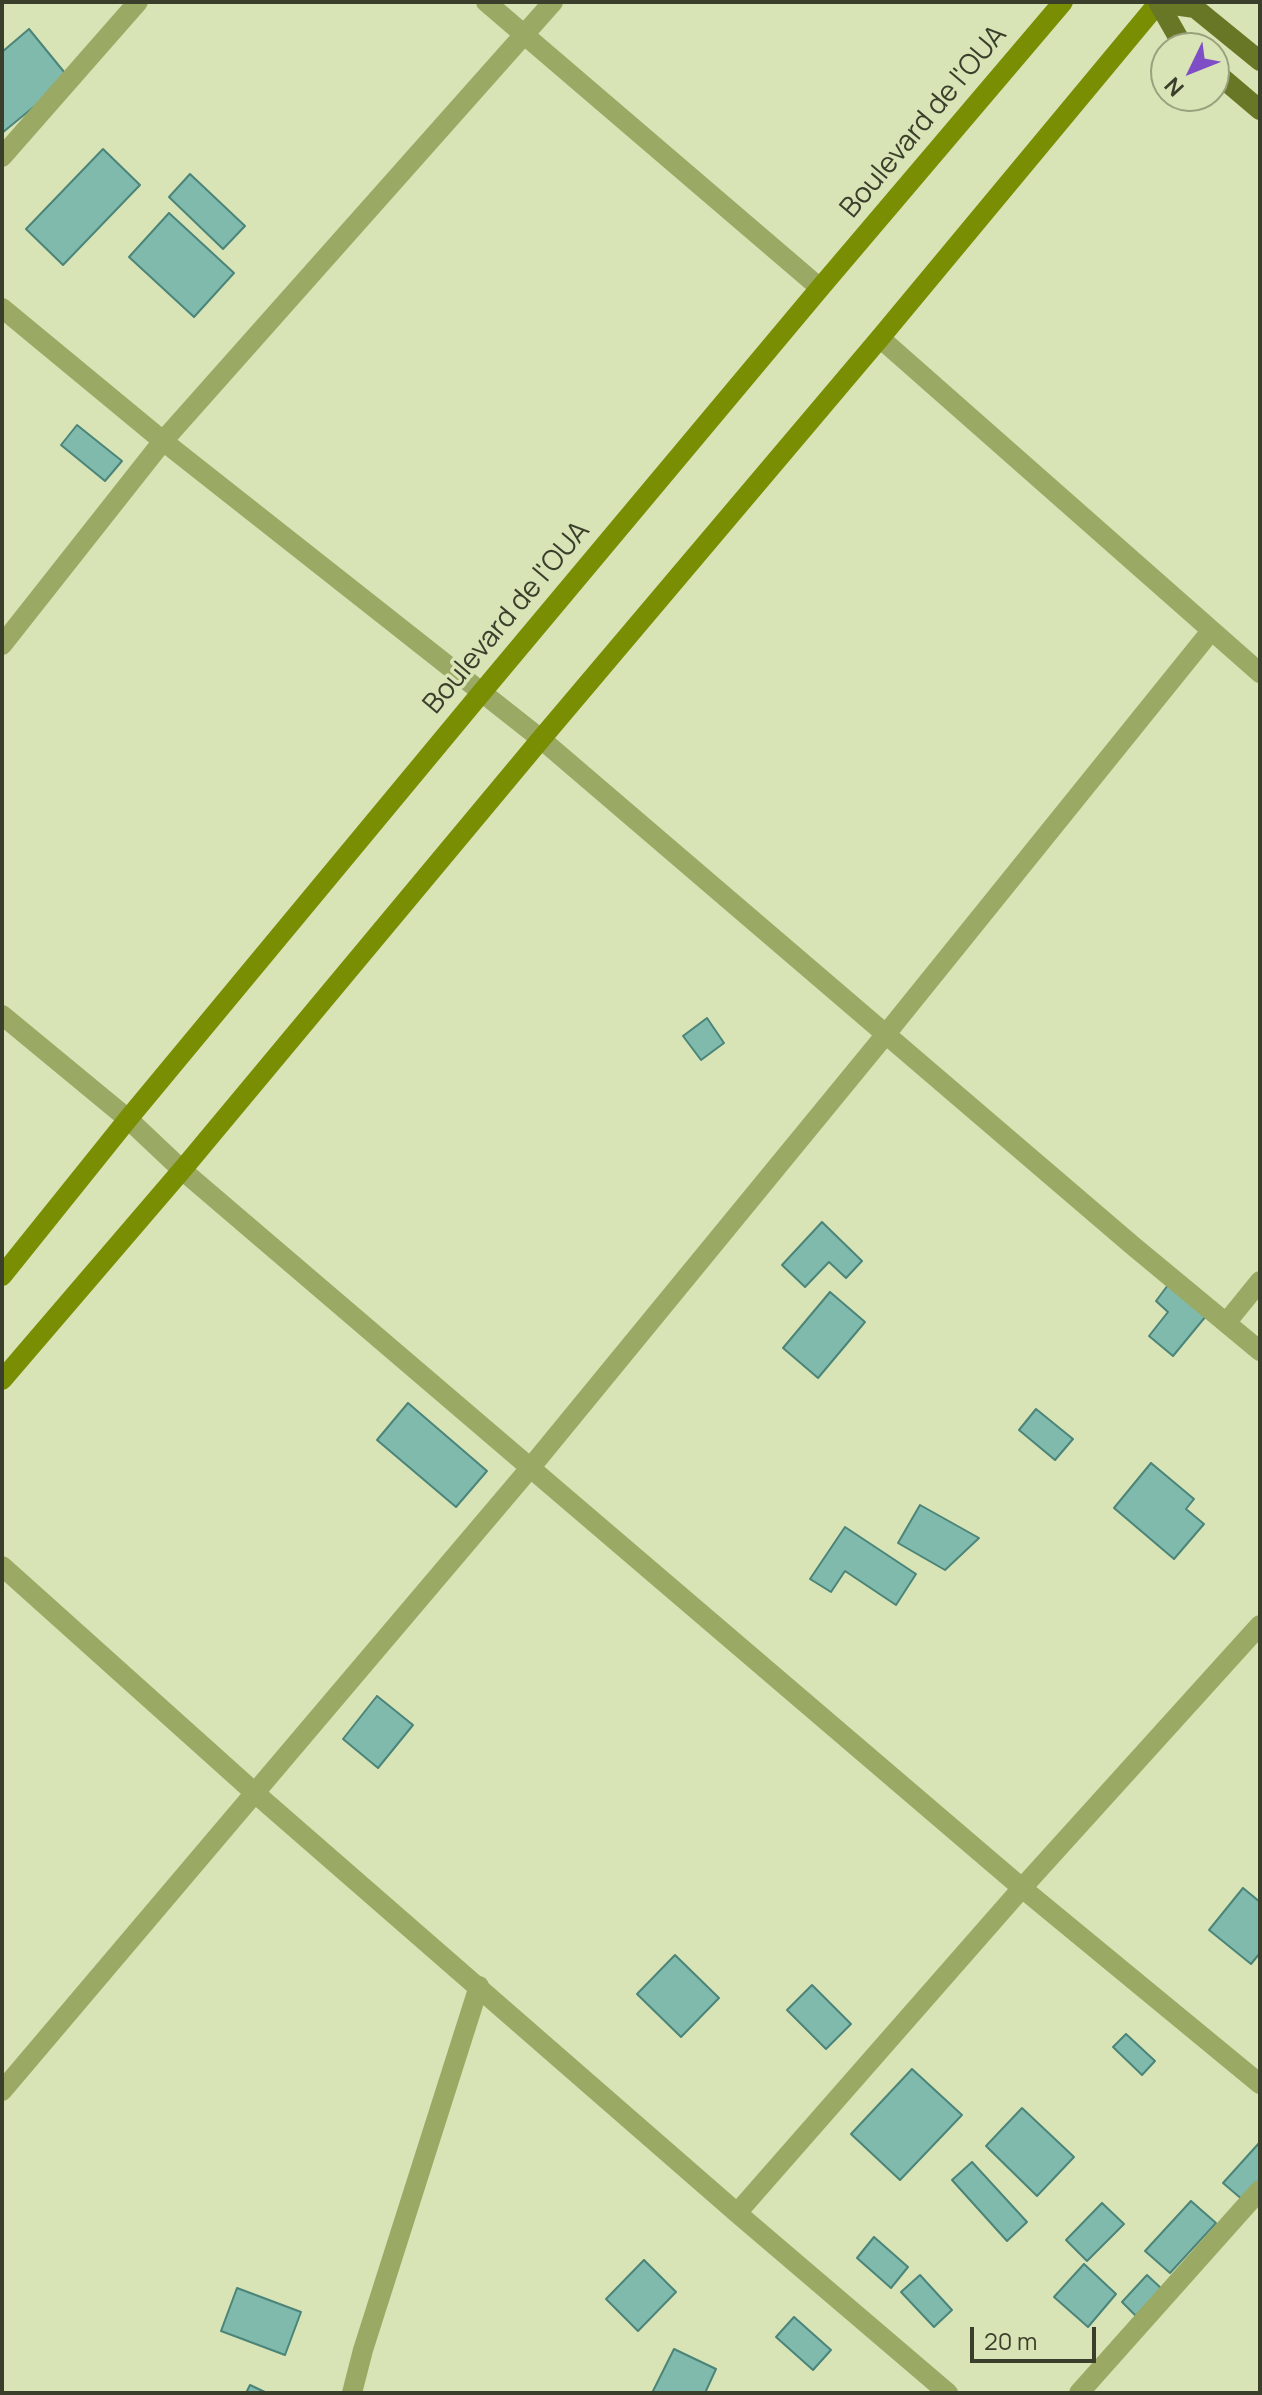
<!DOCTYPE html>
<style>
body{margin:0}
#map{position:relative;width:1262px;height:2395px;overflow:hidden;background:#d8e4b5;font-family:Manrope,sans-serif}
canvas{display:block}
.frame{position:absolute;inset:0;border:4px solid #3a3f2c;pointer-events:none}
.north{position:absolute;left:1150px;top:32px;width:80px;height:80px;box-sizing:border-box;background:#d8e4b5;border:2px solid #99a27e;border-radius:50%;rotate:227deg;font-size:22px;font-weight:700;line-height:32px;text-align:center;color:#3a3f2c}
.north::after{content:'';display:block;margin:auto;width:28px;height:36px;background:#7f4ec6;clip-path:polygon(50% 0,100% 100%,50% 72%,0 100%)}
.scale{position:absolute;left:970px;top:2327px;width:126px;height:36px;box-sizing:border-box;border:4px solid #3a3f2c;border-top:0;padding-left:10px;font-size:24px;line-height:28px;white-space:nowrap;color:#3a3f2c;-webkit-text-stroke:6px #d8e4b5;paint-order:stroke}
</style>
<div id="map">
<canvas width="1262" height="2395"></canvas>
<div class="frame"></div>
<div class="north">N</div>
<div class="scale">20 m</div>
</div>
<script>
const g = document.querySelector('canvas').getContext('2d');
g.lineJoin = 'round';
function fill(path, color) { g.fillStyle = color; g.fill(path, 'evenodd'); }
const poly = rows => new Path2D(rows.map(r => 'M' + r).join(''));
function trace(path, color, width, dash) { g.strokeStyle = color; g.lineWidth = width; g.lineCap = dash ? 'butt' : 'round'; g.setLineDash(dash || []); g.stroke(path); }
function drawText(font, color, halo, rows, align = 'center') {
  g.font = font + ' Manrope,sans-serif'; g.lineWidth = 7; g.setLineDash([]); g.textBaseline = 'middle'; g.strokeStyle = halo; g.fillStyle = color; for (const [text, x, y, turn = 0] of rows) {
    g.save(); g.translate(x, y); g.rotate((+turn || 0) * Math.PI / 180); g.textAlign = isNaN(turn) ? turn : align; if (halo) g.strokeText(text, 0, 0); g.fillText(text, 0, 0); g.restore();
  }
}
const building = poly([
 [29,29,69,78,2,133,2,52,29,29],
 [103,149,140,185,63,265,26,229,103,149],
 [190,174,245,226,223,249,169,197,190,174],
 [169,213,234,273,194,317,129,257,169,213],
 [77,425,122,461,105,481,61,445,77,425],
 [707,1018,724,1043,701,1060,683,1036,707,1018],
 [822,1222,862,1261,846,1278,829,1262,805,1287,782,1265,822,1222],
 [1168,1285,1206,1316,1173,1356,1149,1336,1168,1312,1156,1301,1168,1285],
 [830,1292,865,1322,818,1378,783,1348,830,1292],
 [408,1403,487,1471,456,1507,377,1440,408,1403],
 [1036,1409,1073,1439,1055,1460,1019,1430,1036,1409],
 [1151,1463,1194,1499,1186,1509,1204,1524,1174,1559,1114,1508,1151,1463],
 [920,1505,979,1538,945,1570,898,1543,920,1505],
 [845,1527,916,1574,896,1605,845,1571,831,1592,810,1579,845,1527],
 [377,1696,413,1725,378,1768,343,1739,377,1696],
 [1243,1888,1260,1902,1260,1953,1251,1964,1209,1930,1243,1888],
 [675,1955,719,1998,681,2037,637,1994,675,1955],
 [812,1985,851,2024,826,2049,787,2010,812,1985],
 [1126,2034,1155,2061,1142,2075,1113,2047,1126,2034],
 [912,2069,962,2115,900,2180,851,2134,912,2069],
 [1022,2108,1074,2157,1037,2196,986,2146,1022,2108],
 [1260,2142,1260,2183,1244,2201,1223,2183,1260,2142],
 [972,2162,1027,2222,1007,2241,952,2180,972,2162],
 [1191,2201,1216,2223,1170,2273,1145,2251,1191,2201],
 [1102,2203,1124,2224,1087,2261,1066,2240,1102,2203],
 [874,2237,908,2267,891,2288,857,2258,874,2237],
 [644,2260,676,2292,638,2331,606,2299,644,2260],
 [1084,2264,1116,2294,1088,2327,1054,2297,1084,2264],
 [920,2275,952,2310,934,2327,901,2292,920,2275],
 [1147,2275,1162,2289,1136,2316,1122,2302,1147,2275],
 [237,2288,301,2312,285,2355,221,2331,237,2288],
 [794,2317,831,2350,813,2370,776,2337,794,2317],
 [674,2349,716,2369,705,2393,652,2393,674,2349],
 [250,2385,267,2393,246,2393,250,2385]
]);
const lane = poly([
 [352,2393,363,2350,479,1986]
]);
const street = poly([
 [486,2,820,288],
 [2,157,138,2],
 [2,308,163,441,541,739,1132,1245,1260,1351],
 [880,338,1260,673],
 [2,645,163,441,553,2],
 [2,1015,128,1119,182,1170,1022,1888,1260,2084],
 [1226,1323,1260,1281],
 [2,1566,255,1793,737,2213,948,2393],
 [2,2091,531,1467,886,1034,1211,631],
 [737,2213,1022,1888,1260,1625],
 [1079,2393,1260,2190]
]);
const secondary = poly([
 [2,1276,128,1119,482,692,820,288,1063,2],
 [2,1380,182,1170,541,739,880,338,1159,2]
]);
const primary = poly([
 [1158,2,1182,44,1187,48],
 [1159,3,1195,8,1260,61],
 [1214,71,1260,110]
]);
const streetNames = [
 ["Boulevard de l'OUA",924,122,-50],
 ["Boulevard de l'OUA",507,618,-50]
];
fill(building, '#7fbaad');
trace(building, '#4b8478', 2);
trace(lane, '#9aa964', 20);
trace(street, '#9aa964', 20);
trace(secondary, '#7a8e04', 20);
trace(primary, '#687725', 20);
drawText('28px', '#3a3f2c', '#d8e4b5', streetNames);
</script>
